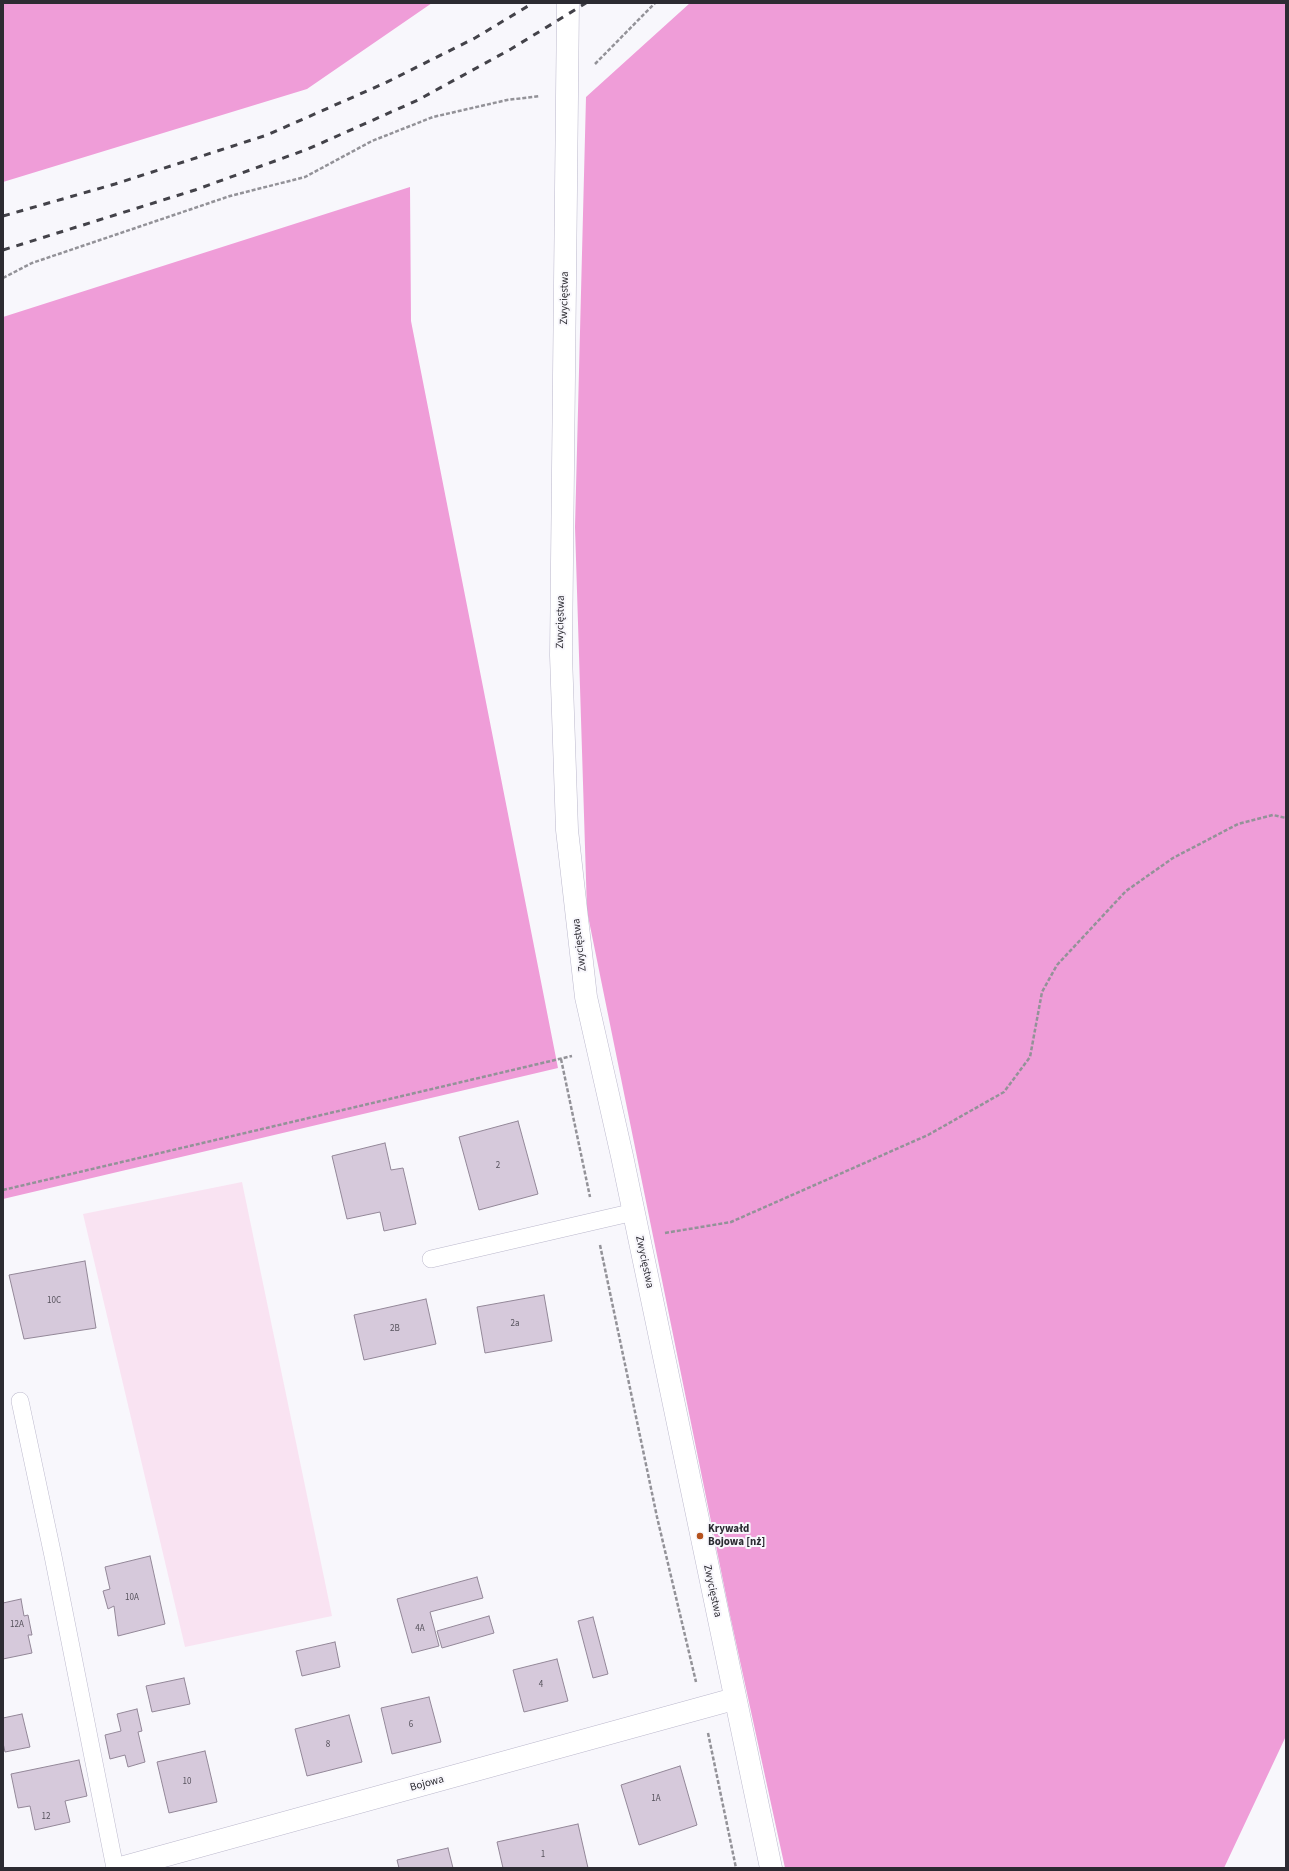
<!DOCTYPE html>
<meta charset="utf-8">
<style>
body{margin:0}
#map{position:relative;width:1289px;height:1871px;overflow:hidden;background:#f8f7fc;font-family:"Source Sans 3",sans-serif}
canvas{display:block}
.frame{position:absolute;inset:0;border:4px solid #2c2b32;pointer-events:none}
</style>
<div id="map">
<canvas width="1289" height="1871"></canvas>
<div class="frame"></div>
</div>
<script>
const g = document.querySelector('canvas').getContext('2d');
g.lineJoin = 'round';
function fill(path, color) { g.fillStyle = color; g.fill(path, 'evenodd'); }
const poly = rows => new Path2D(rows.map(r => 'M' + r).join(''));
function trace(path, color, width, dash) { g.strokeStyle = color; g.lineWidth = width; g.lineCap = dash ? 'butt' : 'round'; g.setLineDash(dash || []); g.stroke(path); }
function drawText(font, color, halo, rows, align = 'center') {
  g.font = font + ' "Source Sans 3",sans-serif'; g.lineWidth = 4; g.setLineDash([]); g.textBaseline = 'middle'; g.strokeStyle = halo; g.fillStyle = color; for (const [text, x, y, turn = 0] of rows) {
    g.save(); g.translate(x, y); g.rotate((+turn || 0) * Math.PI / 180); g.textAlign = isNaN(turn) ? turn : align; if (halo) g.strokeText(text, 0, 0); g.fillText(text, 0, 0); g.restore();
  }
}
const green = poly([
 [242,1182,332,1616,185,1647,83,1214]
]);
const forest = poly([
 [3,3,432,3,307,89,3,182],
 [690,3,1286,3,1286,1736,1224,1868,785,1868,730,1615,587,911,575,527,586,97],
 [410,187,411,321,558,1068,3,1199,3,317]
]);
const building = poly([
 [518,1121,538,1194,479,1210,459,1137,518,1121],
 [385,1143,391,1170,403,1168,416,1224,384,1231,380,1212,347,1219,332,1156,385,1143],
 [85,1261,96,1328,24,1339,9,1275,85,1261],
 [544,1295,552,1341,485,1353,477,1307,544,1295],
 [426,1299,436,1344,364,1360,354,1315,426,1299],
 [150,1556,165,1624,118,1636,114,1606,108,1609,103,1591,110,1589,105,1567,150,1556],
 [477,1577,483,1598,430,1612,439,1646,412,1653,397,1599,477,1577],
 [21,1599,24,1616,28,1615,32,1635,28,1635,32,1653,3,1659,3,1603,21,1599],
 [489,1616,494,1633,442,1648,437,1631,489,1616],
 [593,1617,608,1674,593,1678,578,1621,593,1617],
 [335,1642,340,1667,302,1676,296,1651,335,1642],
 [557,1659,568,1701,524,1712,513,1670,557,1659],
 [184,1678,190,1704,152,1712,146,1686,184,1678],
 [429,1697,441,1742,392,1754,381,1708,429,1697],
 [137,1709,142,1731,138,1732,145,1762,128,1767,125,1755,110,1759,105,1735,121,1731,117,1714,137,1709],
 [22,1714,30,1747,5,1752,3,1743,3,1718,22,1714],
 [349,1715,362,1762,307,1776,295,1729,349,1715],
 [205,1751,217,1802,169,1813,157,1762,205,1751],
 [79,1760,87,1796,65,1801,70,1822,35,1830,30,1806,18,1808,11,1774,79,1760],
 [680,1766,697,1825,639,1845,621,1785,680,1766],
 [578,1824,588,1868,503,1868,497,1842,578,1824],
 [448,1848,453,1868,399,1868,397,1860,448,1848]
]);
const path = poly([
 [595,64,655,3],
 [3,278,32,263,230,196,305,177,372,141,433,117,507,100,540,96],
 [561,1059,590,1197],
 [3,1190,572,1056],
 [665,1233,731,1222,928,1135,1004,1092,1030,1057,1042,992,1057,965,1126,891,1173,858,1238,824,1273,815,1286,818],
 [600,1245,657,1517,696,1682],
 [708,1733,736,1868]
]);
const service = poly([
 [431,1259,634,1212],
 [20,1401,53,1556,115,1868]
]);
const minor = poly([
 [120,1868,734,1699]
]);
const secondary = poly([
 [568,3,561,655,567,830,586,997,622,1156,771,1868]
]);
const rail = poly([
 [3,216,115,184,267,135,385,83,475,38,533,3],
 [3,250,195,190,308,149,418,100,511,49,586,3]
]);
const markers = [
 [700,1536,4,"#b5521d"]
];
const numberNames = [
 ["2",498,1166],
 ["10C",54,1301],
 ["2a",515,1324],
 ["2B",395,1329],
 ["10A",132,1598],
 ["12A",17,1625],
 ["4A",420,1629],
 ["4",541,1685],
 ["6",411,1725],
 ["8",328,1745],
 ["10",187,1782],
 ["1A",656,1799],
 ["12",46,1817],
 ["1",543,1855]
];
const streetNames = [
 ["Zwycięstwa",565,298,-89],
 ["Zwycięstwa",561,622,-89],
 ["Zwycięstwa",580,945,-97],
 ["Zwycięstwa",644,1262,78],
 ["Zwycięstwa",712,1591,78],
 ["Bojowa",427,1784,-15]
];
const poiNames = [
 ["Krywałd",708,1530],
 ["Bojowa [nż]",708,1543]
];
fill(green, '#f9e3f2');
fill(forest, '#ef9dd8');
fill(building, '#d6c9db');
trace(building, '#938798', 1);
trace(service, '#bbb8cc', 18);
trace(minor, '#bbb8cc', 23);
trace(secondary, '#bbb8cc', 23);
trace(path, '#939298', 2.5, [4, 2]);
trace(service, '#fff', 17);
trace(minor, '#fff', 22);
trace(secondary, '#fff', 22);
trace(rail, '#434249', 3, [7, 7]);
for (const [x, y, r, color] of markers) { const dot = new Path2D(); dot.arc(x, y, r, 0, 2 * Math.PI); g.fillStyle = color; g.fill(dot); trace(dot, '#f8f7fc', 1.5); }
drawText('9px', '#56525c', null, numberNames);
drawText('11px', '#2c2b32', '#f8f7fc', streetNames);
drawText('bold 11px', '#2c2b32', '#f8f7fc', poiNames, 'left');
</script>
